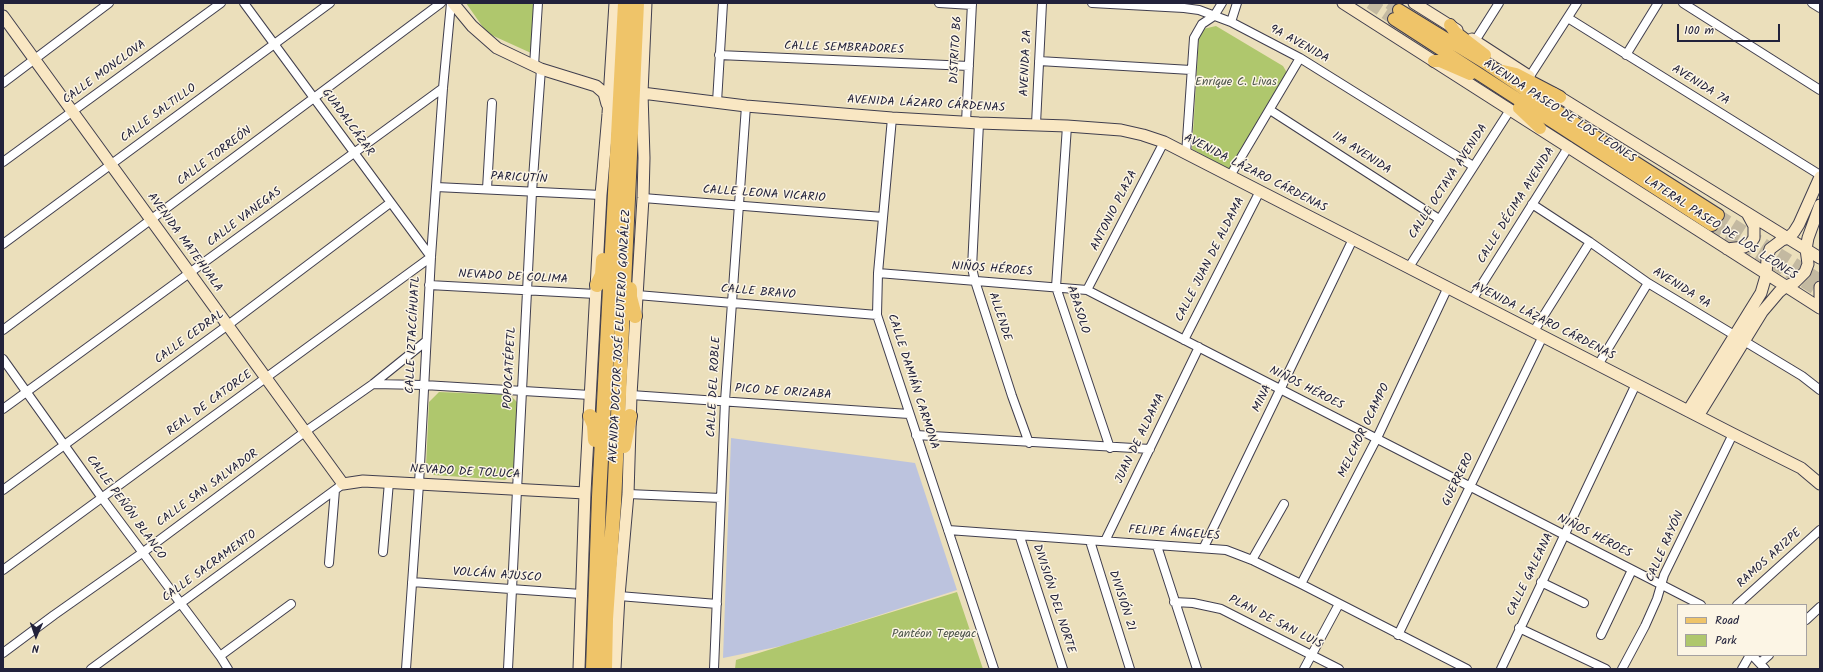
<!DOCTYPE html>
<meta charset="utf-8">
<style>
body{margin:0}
#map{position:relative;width:1823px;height:672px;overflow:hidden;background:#ebdfbb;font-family:Kalam,sans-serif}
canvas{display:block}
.frame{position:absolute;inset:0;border:4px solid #22223b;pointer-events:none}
.legend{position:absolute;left:1677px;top:604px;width:130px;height:52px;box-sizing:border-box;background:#fcf5e5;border:1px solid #a5a1a1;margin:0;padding:5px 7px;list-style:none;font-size:12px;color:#22223b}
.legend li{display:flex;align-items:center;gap:8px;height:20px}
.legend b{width:20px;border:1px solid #a5a1a1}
.north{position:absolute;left:16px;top:616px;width:40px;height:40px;-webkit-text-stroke:3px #fcf5e5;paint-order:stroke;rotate:182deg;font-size:11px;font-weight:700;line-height:16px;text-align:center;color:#22223b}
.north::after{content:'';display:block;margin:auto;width:14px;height:18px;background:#22223b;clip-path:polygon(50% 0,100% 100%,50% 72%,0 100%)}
.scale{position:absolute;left:1677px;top:24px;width:103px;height:18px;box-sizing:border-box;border:2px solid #22223b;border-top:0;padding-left:5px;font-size:12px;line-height:14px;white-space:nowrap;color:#22223b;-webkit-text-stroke:3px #fcf5e5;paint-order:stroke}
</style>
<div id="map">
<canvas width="1823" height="672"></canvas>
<div class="frame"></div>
<ul class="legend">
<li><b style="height:5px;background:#efc469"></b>Road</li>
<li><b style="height:11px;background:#afc76d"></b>Park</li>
</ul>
<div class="north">N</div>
<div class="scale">100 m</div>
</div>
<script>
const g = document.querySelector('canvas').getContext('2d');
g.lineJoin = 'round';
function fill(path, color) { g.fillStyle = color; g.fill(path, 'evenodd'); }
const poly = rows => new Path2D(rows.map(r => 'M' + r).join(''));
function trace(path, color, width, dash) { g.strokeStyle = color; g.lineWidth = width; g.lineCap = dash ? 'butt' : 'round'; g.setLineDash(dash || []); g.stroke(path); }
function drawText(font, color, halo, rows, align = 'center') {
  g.font = font + ' Kalam,sans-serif'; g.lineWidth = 3; g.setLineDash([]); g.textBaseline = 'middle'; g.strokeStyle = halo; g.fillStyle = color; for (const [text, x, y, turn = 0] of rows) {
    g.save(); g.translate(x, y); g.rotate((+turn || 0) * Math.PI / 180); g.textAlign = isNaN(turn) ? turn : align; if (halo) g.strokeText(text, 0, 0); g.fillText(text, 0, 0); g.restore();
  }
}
const industrial = poly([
 [731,438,915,463,957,590,786,645,723,658]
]);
const green = poly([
 [466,3,534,3,531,53,487,33],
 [1216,26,1283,66,1286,71,1286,78,1231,168,1229,169,1192,149,1199,35,1203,29],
 [439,392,510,395,517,402,514,472,505,480,434,475,426,467,429,402],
 [957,592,983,669,735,669,736,660]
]);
const primaryTunnel = poly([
 [1370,3,1394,19],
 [1389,3,1399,10],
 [1718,215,1820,280],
 [1712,225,1820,292]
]);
const street = poly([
 [244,3,431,257],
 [939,3,972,5],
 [1092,3,1184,8,1199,10,1231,22,1300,58,1473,166],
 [1683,3,1820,90],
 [1812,3,1820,8],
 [1568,18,1820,175],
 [1231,22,1237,3],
 [1475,41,1499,3],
 [719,55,969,66],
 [1626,55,1658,3],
 [1039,61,1191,70],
 [534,66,538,3],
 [1530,76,1577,3],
 [3,83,109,3],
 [717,102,723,3],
 [1270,110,1439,219],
 [892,118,878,273,877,315,994,669],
 [966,122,972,3],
 [979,123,972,268,975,281,1012,396,1029,443],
 [1036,124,1042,3],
 [1067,126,1056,287,1110,448],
 [1186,154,1194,38,1202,24,1214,16,1222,3],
 [3,162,221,3],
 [1230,176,1300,58],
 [436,187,601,195],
 [487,189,492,103],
 [643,198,883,217],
 [1532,204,1590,242,1648,283,1802,376,1820,390],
 [3,244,330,3],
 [1409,267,1510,110],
 [878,273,1087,290,1701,605],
 [429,285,596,294],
 [1087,290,1164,142],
 [637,295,877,315],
 [1472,300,1569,146],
 [3,330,441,3],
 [1534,331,1590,242],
 [1184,340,1260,191],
 [3,359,102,498,220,656,228,669],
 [1598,365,1648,283],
 [373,384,424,385,590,395],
 [631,395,909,414],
 [3,409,443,88],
 [916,435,1150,449],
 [3,490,228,325,390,203],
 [628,494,721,498],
 [948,530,1226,550,1252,560,1301,584,1467,669],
 [1020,537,1063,669],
 [1090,541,1130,669],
 [1105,541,1199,347],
 [1157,546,1197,669],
 [1204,547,1353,239],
 [383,552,389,482],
 [1252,560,1284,504],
 [329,563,335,490],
 [3,570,431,257],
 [412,582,581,594],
 [1541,582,1584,603],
 [1301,584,1377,438,1448,287],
 [619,596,717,604],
 [1174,602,1193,603,1221,609,1339,669],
 [1737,605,1820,530],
 [1806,620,1820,607],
 [1519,628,1606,669],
 [1398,635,1543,336],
 [1601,635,1632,570],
 [3,653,54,615,142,553,306,431,373,384,425,342],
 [1752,655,1765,669],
 [220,656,291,604],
 [1760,663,1769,655],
 [91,669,343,484],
 [406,669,419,484,431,257,443,88,451,3],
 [508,669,532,192,541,69],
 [714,669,725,401,746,106],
 [1304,669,1339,604],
 [1501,669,1636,384],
 [1622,669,1645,626,1657,599,1664,575,1733,434],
 [1742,669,1750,655]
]);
const secondary = poly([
 [453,3,472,26,497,48,541,69,596,86,604,93,607,104],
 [1343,3,1820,308],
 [1414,3,1457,30],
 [3,16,343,484,363,481,585,493],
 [1472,39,1529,76],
 [642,93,746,106,892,118,979,123,1067,126,1121,130,1143,135,1164,142,1733,434,1801,468,1820,484],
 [1553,93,1820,258],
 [1727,249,1744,247,1750,244,1754,238,1754,226,1747,213],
 [1820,287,1820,297],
 [1688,411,1761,293,1766,276,1767,259,1770,249,1782,240,1788,238,1794,232,1799,224,1820,177],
 [1698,416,1762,312,1779,292,1785,287,1795,282,1805,272,1808,264,1806,249,1808,238,1820,205],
 [579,669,585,493,601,195,608,114,615,3],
 [615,669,619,596,628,494,631,395,643,198,644,158,642,93,646,3]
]);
const primary = poly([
 [1399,10,1487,64,1597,138,1718,215],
 [1394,19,1712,225],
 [1450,25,1455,32,1485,55],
 [1434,61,1440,61,1470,74],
 [1503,71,1516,74,1560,97],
 [1519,108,1540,128]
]);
const highway = poly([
 [597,285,602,275,603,260],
 [630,289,630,297,635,316],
 [590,416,594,425,595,440],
 [624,446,630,416],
 [593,669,599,497,625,3],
 [605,669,606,619,614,503,637,3]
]);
const streetNames = [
 ["9A AVENIDA",1299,45,29],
 ["CALLE SEMBRADORES",844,49,2],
 ["DISTRITO B6",957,50,-87],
 ["AVENIDA 2A",1027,63,-87],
 ["CALLE MONCLOVA",105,73,-36],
 ["AVENIDA 7A",1700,86,32],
 ["AVENIDA LÁZARO CÁRDENAS",926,105,3],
 ["AVENIDA PASEO DE LOS LEONES",1559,112,33],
 ["CALLE SALTILLO",159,114,-36],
 ["GUADALCÁZAR",347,123,54],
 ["11A AVENIDA",1361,154,33],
 ["CALLE TORREÓN",215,157,-37],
 ["AVENIDA LÁZARO CÁRDENAS",1255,174,27],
 ["PARICUTÍN",519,179,3],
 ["CALLE OCTAVA AVENIDA",1449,182,-57],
 ["CALLE LEONA VICARIO",764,195,4],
 ["CALLE DÉCIMA AVENIDA",1517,206,-58],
 ["ANTONIO PLAZA",1115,211,-63],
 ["CALLE VANEGAS",245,218,-37],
 ["LATERAL PASEO DE LOS LEONES",1720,229,33],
 ["AVENIDA MATEHUALA",184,243,54],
 ["CALLE JUAN DE ALDAMA",1211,260,-63],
 ["NIÑOS HÉROES",992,270,4],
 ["NEVADO DE COLIMA",513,278,3],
 ["AVENIDA 9A",1681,289,32],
 ["CALLE BRAVO",758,293,5],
 ["ABASOLO",1077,310,72],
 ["ALLENDE",999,317,72],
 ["AVENIDA LÁZARO CÁRDENAS",1543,322,27],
 ["CALLE IZTACCÍHUATL",414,335,-87],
 ["AVENIDA DOCTOR JOSÉ ELEUTERIO GONZÁLEZ",621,336,-87],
 ["CALLE CEDRAL",190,338,-36],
 ["POPOCATÉPETL",511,368,-87],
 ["CALLE DAMIÁN CARMONA",912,382,72],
 ["CALLE DEL ROBLE",715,387,-87],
 ["NIÑOS HÉROES",1306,389,27],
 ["PICO DE ORIZABA",783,393,4],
 ["MINA",1263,399,-64],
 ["REAL DE CATORCE",210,404,-36],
 ["MELCHOR OCAMPO",1365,431,-64],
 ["JUAN DE ALDAMA",1141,439,-64],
 ["NEVADO DE TOLUCA",465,473,3],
 ["GUERRERO",1459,480,-64],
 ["CALLE SAN SALVADOR",208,489,-36],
 ["CALLE PEÑÓN BLANCO",125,508,54],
 ["FELIPE ÁNGELES",1174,534,4],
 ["NIÑOS HÉROES",1594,537,27],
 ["CALLE RAYÓN",1666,547,-66],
 ["RAMOS ARIZPE",1770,559,-42],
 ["CALLE SACRAMENTO",210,567,-36],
 ["CALLE GALEANA",1531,575,-64],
 ["VOLCÁN AJUSCO",497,576,4],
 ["DIVISIÓN DEL NORTE",1053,599,72],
 ["DIVISIÓN 21",1121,601,72],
 ["PLAN DE SAN LUIS",1275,623,27]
];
const parkNames = [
 ["Enrique C. Livas",1236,83],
 ["Pantéon Tepeyac",934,635]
];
fill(industrial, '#bcc3de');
fill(green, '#afc76d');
trace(primaryTunnel, '#c3b9a1', 12, [12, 6]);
trace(street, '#403e4e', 10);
trace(secondary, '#403e4e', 13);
trace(primary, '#403e4e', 14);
trace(highway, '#403e4e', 16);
trace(street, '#fff', 8);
trace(secondary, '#f9e7c3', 11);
trace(primary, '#efc469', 12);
trace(highway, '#efc469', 14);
drawText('12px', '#22223b', '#fcf5e5', streetNames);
drawText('12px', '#4c544a', '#fcf5e5', parkNames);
</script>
